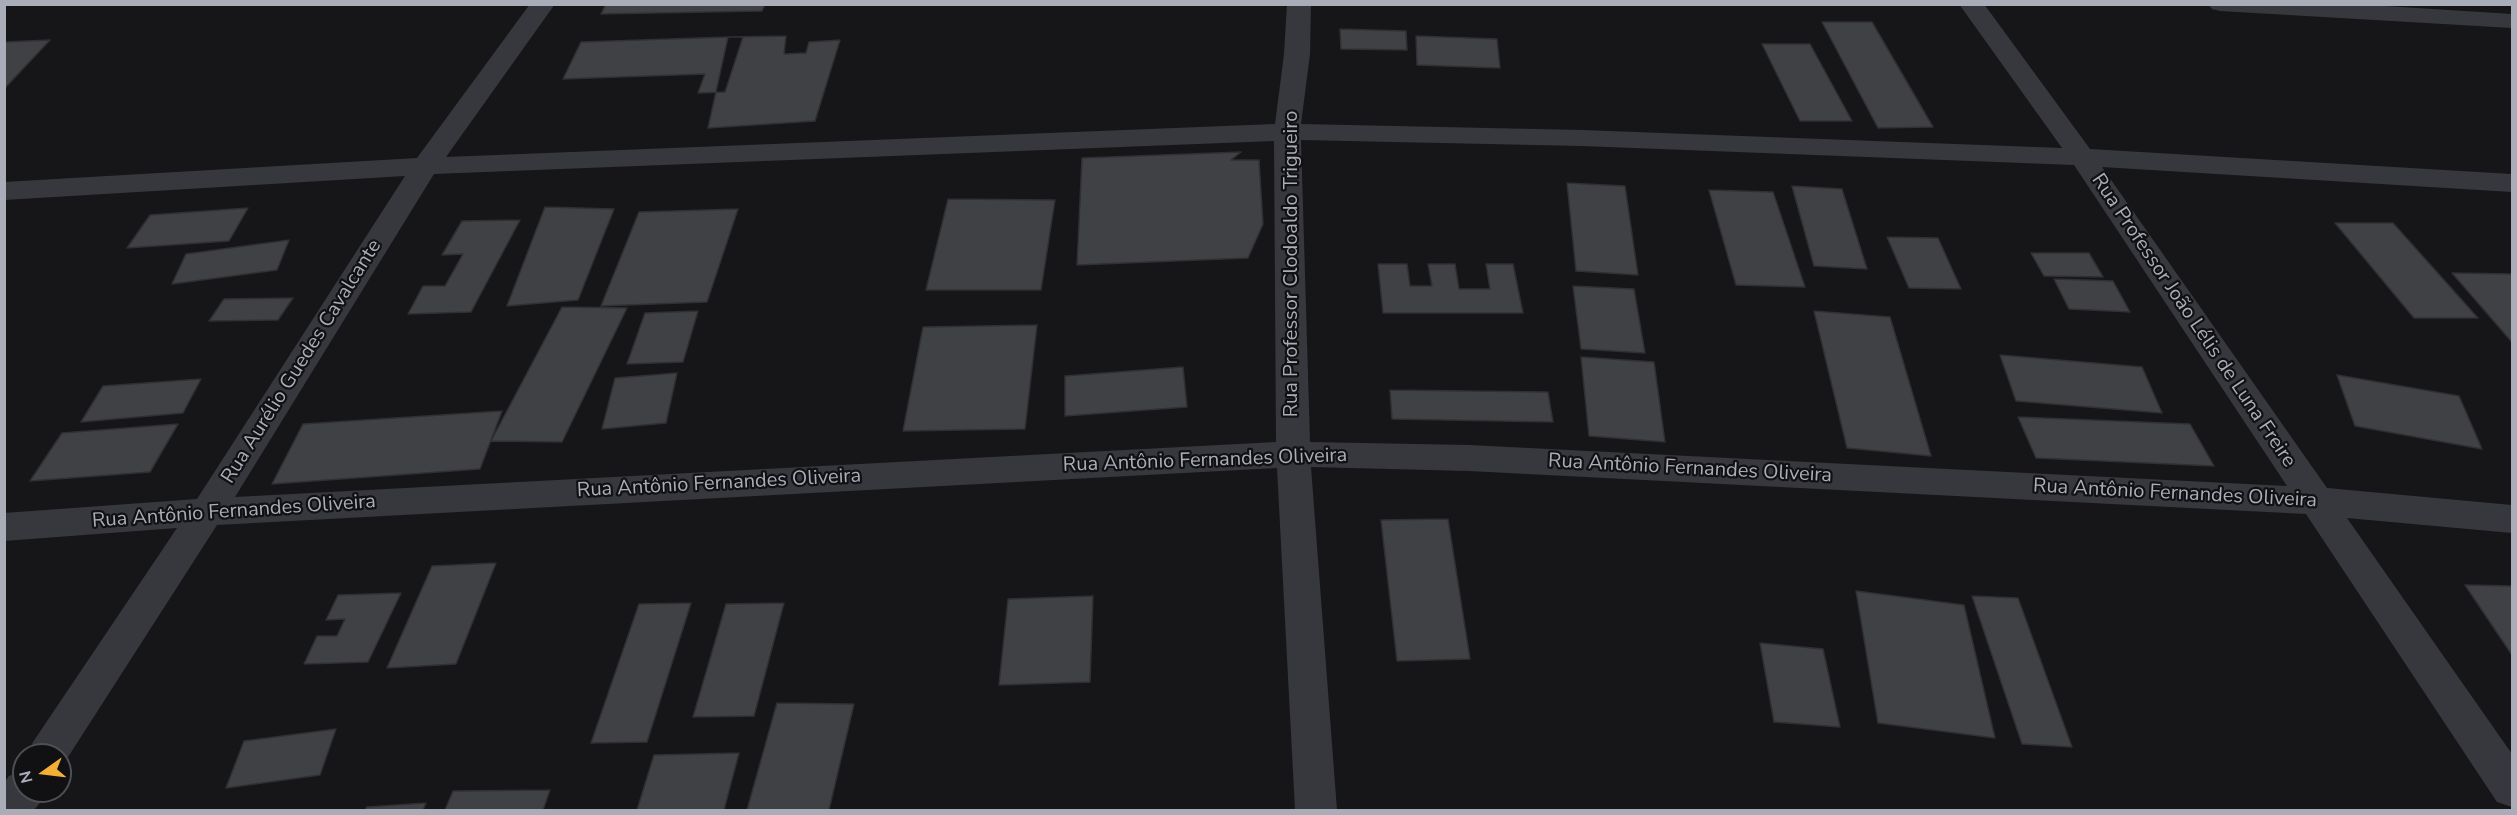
<!DOCTYPE html>
<meta charset="utf-8">
<style>
body{margin:0}
#map{position:relative;width:2517px;height:815px;overflow:hidden;background:#161618;font-family:"Nunito Sans",sans-serif}
canvas{display:block}
.frame{position:absolute;inset:0;border:6px solid #a8adb8;pointer-events:none}
.north{position:absolute;left:12px;top:743px;width:60px;height:60px;box-sizing:border-box;background:#111113;border:2px solid #4d4f55;border-radius:50%;rotate:256deg;font-size:16px;font-weight:700;line-height:24px;text-align:center;color:#a8adb8}
.north::after{content:'';display:block;margin:auto;width:21px;height:27px;background:#f2b134;clip-path:polygon(50% 0,100% 100%,50% 72%,0 100%)}
</style>
<div id="map">
<canvas width="2517" height="815"></canvas>
<div class="frame"></div>
<div class="north">N</div>
</div>
<script>
const g = document.querySelector('canvas').getContext('2d');
g.lineJoin = 'round';
function fill(path, color) { g.fillStyle = color; g.fill(path, 'evenodd'); }
const poly = rows => new Path2D(rows.map(r => 'M' + r).join(''));
function trace(path, color, width, dash) { g.strokeStyle = color; g.lineWidth = width; g.lineCap = dash ? 'butt' : 'round'; g.setLineDash(dash || []); g.stroke(path); }
function drawText(font, color, halo, rows, align = 'center') {
  g.font = font + ' "Nunito Sans",sans-serif'; g.lineWidth = 4.5; g.setLineDash([]); g.textBaseline = 'middle'; g.strokeStyle = halo; g.fillStyle = color; for (const [text, x, y, turn = 0] of rows) {
    g.save(); g.translate(x, y); g.rotate((+turn || 0) * Math.PI / 180); g.textAlign = isNaN(turn) ? turn : align; if (halo) g.strokeText(text, 0, 0); g.fillText(text, 0, 0); g.restore();
  }
}
const building = poly([
 [606,4,765,4,762,11,601,14,606,4],
 [1822,22,1872,22,1933,127,1878,128,1822,22],
 [1340,29,1406,31,1407,50,1341,49,1340,29],
 [786,36,784,54,806,53,809,42,840,40,815,121,708,128,728,37,786,36],
 [1416,36,1497,39,1500,68,1417,65,1416,36],
 [728,37,743,37,725,92,698,93,705,74,563,79,581,42,728,37],
 [50,40,4,89,4,42,50,40],
 [1762,44,1810,44,1852,121,1800,121,1762,44],
 [1241,152,1231,160,1259,160,1263,224,1248,258,1077,265,1082,158,1241,152],
 [1567,183,1625,186,1638,275,1576,271,1567,183],
 [1792,186,1842,189,1867,269,1814,266,1792,186],
 [1709,190,1773,192,1805,287,1736,285,1709,190],
 [948,199,1055,200,1041,290,926,290,948,199],
 [545,207,614,209,578,300,507,306,545,207],
 [248,208,229,241,127,248,150,215,248,208],
 [738,209,707,302,601,306,639,212,738,209],
 [520,220,471,312,408,314,423,286,445,286,463,254,442,255,462,221,520,220],
 [2335,223,2393,223,2478,318,2414,318,2335,223],
 [1887,237,1938,238,1961,289,1909,288,1887,237],
 [289,240,277,270,172,284,186,254,289,240],
 [2031,253,2089,253,2103,277,2044,276,2031,253],
 [1378,264,1407,264,1410,286,1432,286,1428,264,1455,264,1459,289,1490,289,1486,264,1513,264,1523,313,1383,313,1378,264],
 [2452,273,2512,274,2512,341,2511,341,2452,273],
 [2054,279,2113,281,2130,312,2069,309,2054,279],
 [1573,286,1634,289,1645,353,1581,349,1573,286],
 [293,298,278,320,209,321,224,299,293,298],
 [562,307,627,308,562,442,491,441,562,307],
 [698,311,683,362,627,364,645,313,698,311],
 [1814,311,1890,317,1931,456,1847,448,1814,311],
 [1037,325,1025,429,903,431,923,327,1037,325],
 [2000,355,2142,367,2162,413,2016,401,2000,355],
 [1581,357,1654,362,1665,442,1589,436,1581,357],
 [1183,367,1187,407,1065,416,1065,376,1183,367],
 [677,373,666,423,602,429,615,378,677,373],
 [2337,375,2459,396,2482,449,2355,426,2337,375],
 [201,379,183,413,81,422,103,386,201,379],
 [1390,390,1548,392,1553,422,1392,419,1390,390],
 [502,411,480,469,272,484,303,424,502,411],
 [2018,417,2190,424,2214,466,2036,458,2018,417],
 [178,424,150,472,30,481,62,433,178,424],
 [1448,519,1470,659,1397,661,1381,520,1448,519],
 [496,563,456,664,387,668,432,566,496,563],
 [2465,585,2512,586,2512,655,2465,585],
 [1856,591,1964,605,1995,738,1878,723,1856,591],
 [401,593,368,662,304,664,317,636,337,636,345,619,326,620,338,595,401,593],
 [1093,596,1090,682,999,685,1008,599,1093,596],
 [1972,596,2018,598,2072,747,2022,744,1972,596],
 [691,603,647,742,591,743,639,604,691,603],
 [784,603,754,716,693,717,726,604,784,603],
 [1760,643,1823,649,1840,727,1774,722,1760,643],
 [777,703,854,704,829,810,747,810,777,703],
 [336,729,320,775,226,788,244,741,336,729],
 [739,753,724,810,637,810,654,755,739,753],
 [550,790,543,810,445,810,453,791,550,790],
 [426,803,423,810,365,810,367,807,426,803]
]);
const minor = poly([
 [530,4,555,4,446,157,1275,124,1284,54,1287,4,1311,4,1310,54,1301,124,1582,130,2062,148,1959,4,1984,4,2090,149,2512,174,2512,192,2102,167,2327,488,2512,505,2512,533,2347,518,2512,754,2512,807,2497,802,2306,514,1469,471,1311,467,1337,810,1295,810,1277,468,217,525,61,768,60,755,27,755,33,742,177,528,4,541,4,513,197,499,405,176,4,200,4,182,417,158,530,4],
 [1301,140,1582,146,2074,165,2287,486,1469,445,1310,442,1301,140],
 [1274,141,1276,442,235,497,434,174,1274,141],
 [2208,4,2353,4,2512,14,2512,28,2220,11,2212,9,2208,4],
 [24,771,24,791,44,791,39,804,34,810,4,810,4,783,9,776,24,771]
]);
const streetNames = [
 ["Rua Professor Clodoaldo Trigueiro",1292,264,-90],
 ["Rua Professor João Lélis de Luna Freire",2193,321,56],
 ["Rua Aurélio Guedes Cavalcante",302,362,-58],
 ["Rua Antônio Fernandes Oliveira",1205,461,-2],
 ["Rua Antônio Fernandes Oliveira",1690,469,3],
 ["Rua Antônio Fernandes Oliveira",719,484,-3],
 ["Rua Antônio Fernandes Oliveira",2175,494,3],
 ["Rua Antônio Fernandes Oliveira",234,512,-4]
];
fill(building, '#404145');
trace(building, '#303034', 1.5);
fill(minor, '#37383d');
drawText('20px', '#a8adb8', '#111113', streetNames);
</script>
